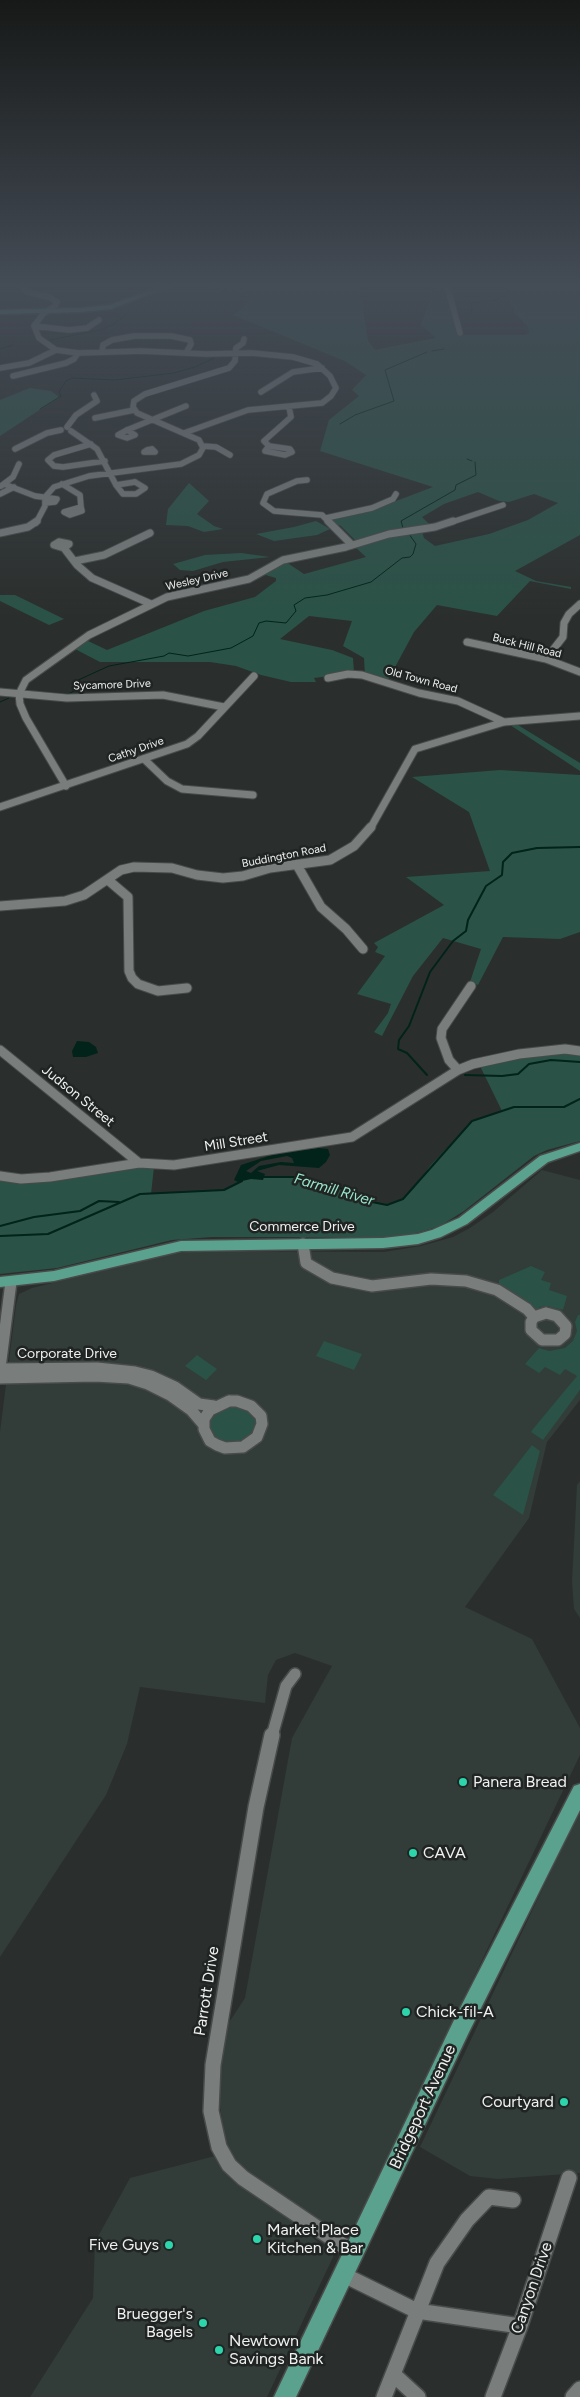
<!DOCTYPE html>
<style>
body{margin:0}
canvas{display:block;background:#2a2e2c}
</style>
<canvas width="580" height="2397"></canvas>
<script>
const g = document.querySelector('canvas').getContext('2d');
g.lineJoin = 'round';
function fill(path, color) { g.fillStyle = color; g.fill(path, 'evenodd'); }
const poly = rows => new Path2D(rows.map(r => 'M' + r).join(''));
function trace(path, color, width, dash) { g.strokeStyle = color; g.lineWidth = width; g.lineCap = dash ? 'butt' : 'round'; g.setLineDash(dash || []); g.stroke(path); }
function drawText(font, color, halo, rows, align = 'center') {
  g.font = font + ' Figtree,sans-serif'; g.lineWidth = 5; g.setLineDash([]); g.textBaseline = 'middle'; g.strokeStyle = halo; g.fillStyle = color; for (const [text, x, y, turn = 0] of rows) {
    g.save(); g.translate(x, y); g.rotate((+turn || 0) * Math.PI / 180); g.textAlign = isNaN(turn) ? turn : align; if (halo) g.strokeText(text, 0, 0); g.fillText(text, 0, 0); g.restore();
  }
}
const built = poly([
 [542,1170,580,1180,580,1400,547,1442,529,1518,465,1607,532,1639,580,1728,580,1755,357,2222,349,2229,341,2232,332,2230,244,2170,225,2146,218,2089,228,2024,245,1998,292,1738,332,1666,295,1653,276,1660,268,1675,265,1703,140,1687,127,1744,106,1795,0,1957,0,1432,16,1305,19,1294,32,1288,171,1254,196,1251,384,1252,421,1246,453,1237,470,1228,493,1212],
 [580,1481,580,1618,574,1609,572,1582,577,1485],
 [580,1810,580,2173,498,2179,470,2176,420,2147],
 [215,2156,230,2178,297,2225,334,2255,267,2397,30,2397,93,2298,95,2242,130,2178]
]);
const green = poly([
 [207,285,359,285,368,341,375,350,436,338,421,325,434,287,429,285,446,285,457,335,525,335,529,333,528,327,515,313,504,285,580,285,580,535,515,571,536,581,571,587,571,589,530,581,497,616,437,605,414,632,387,682,365,675,364,658,343,646,352,621,309,616,280,639,332,650,353,658,354,673,314,678,316,682,291,682,261,675,236,666,210,662,100,662,75,649,86,640,107,650,204,611,255,597,276,581,276,578,262,574,286,562,304,574,366,557,355,547,377,539,422,532,424,538,435,546,489,534,528,520,558,503,534,494,509,502,499,501,478,492,444,504,422,517,431,526,356,541,341,526,327,520,375,509,433,487,320,451,329,420,359,396,352,390,366,375,345,361,233,315,248,303,250,296,221,291],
 [30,388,51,391,59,397,0,436,0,400],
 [189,483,209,501,197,514,214,526,223,529,204,532,188,526,166,525,168,509],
 [316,521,330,529,317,535,274,541,256,534,294,527],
 [241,553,270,557,223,562,193,571,180,570,173,564,205,555],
 [0,595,15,595,64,619,49,625,0,601],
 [513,722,580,763,580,771,507,723],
 [500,770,580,775,580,932,560,939,503,937,478,985,470,982,481,949,443,938,413,976,382,1036,374,1032,388,1013,391,1004,357,994,385,956,375,952,378,947,374,943,444,905,406,877,490,871,469,812,412,777],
 [580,1051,580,1141,547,1150,534,1156,464,1211,440,1226,413,1234,384,1237,212,1237,172,1240,57,1268,0,1274,0,1179,22,1184,133,1166,154,1167,151,1194,224,1190,250,1176,296,1177,340,1188,362,1200,387,1205,403,1199,414,1188,430,1166,472,1121,502,1111,480,1066,519,1054],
 [531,1266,545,1272,541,1280,551,1283,549,1290,567,1296,563,1310,547,1306,539,1307,541,1311,537,1311,499,1284,499,1280],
 [578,1315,580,1315,580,1390,543,1440,531,1432,533,1429,577,1376,565,1369,560,1375,545,1367,539,1373,525,1364,539,1348,549,1351,565,1348,573,1341,577,1331,575,1322],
 [324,1341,362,1354,354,1370,316,1356],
 [197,1355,217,1369,206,1380,185,1366],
 [222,1406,244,1407,255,1416,256,1425,252,1435,243,1442,224,1443,214,1437,208,1428,209,1418],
 [532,1445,540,1451,523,1515,493,1495]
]);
const water = poly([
 [77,1041,89,1042,96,1047,98,1053,86,1057,73,1057,72,1051],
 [319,1148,328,1149,330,1155,326,1162,319,1168,279,1165,257,1171,265,1174,263,1180,251,1179,238,1182,234,1180,241,1165,278,1153],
 [287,1156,292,1158,294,1163,281,1162,259,1166,251,1173,246,1171,261,1161]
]);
const streamFar1 = poly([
 [470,314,472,311,471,303,496,300,504,296,512,285],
 [50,340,100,330,114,324,127,314],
 [0,349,13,345],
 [432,351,444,349],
 [40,409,61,396,59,392,66,381,72,378,115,380,174,373,195,367,214,358],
 [340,424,355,415,394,401,385,370,427,352],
 [467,459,472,461],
 [403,528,401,521,455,490,456,485,476,475,475,462],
 [43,692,68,694,74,691,73,687,76,681,109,666,164,656,169,653,188,656,231,648,253,636,259,623,266,621,286,623,296,611,294,605,305,598,327,595,371,582,402,558,410,557,413,554,416,544,409,534],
 [0,702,9,698]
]);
const stream = poly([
 [427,1075,407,1053,398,1049,399,1040,409,1026,430,972,453,941,466,931,468,920,486,886,502,875,503,862,512,853,537,848,580,847],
 [465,1075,502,1076,518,1074,529,1064,551,1060,580,1062],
 [263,1177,296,1177,340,1188,362,1200,387,1205,403,1199,472,1121,514,1107,564,1107,580,1099],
 [0,1226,34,1217,80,1211,99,1201,119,1202],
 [0,1236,48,1234,140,1194,224,1190,242,1181]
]);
const minorFar4 = poly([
 [25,285,24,289,27,292,49,297,57,302,55,306,43,314,34,326,39,338,56,350,78,353,141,351,206,354,252,353,293,357,317,364,330,376,336,388,331,396,322,403,248,410,184,433],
 [447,285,460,333],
 [34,326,69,330,87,328,99,320],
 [102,352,103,345,112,340,134,336,171,336,190,340,191,344,186,353],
 [0,368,29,363,56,350],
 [13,376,66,363,74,359,78,353],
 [261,392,293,372,322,368],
 [95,418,134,410],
 [67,427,76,415,97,401,94,395],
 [127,430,135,435,127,438,118,435,127,430],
 [127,430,186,406],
 [71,431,97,449,116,485],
 [91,444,54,455,48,460,54,466,63,467,105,461],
 [203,446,216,447,230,455],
 [269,446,290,449,292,452,285,455,265,451,269,446],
 [269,446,264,441,291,417,289,407],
 [15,449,47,433,61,430],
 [152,449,155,452,144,452,147,450,152,449],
 [307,480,297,481,267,494,263,503,274,511,322,515,330,523],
 [135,482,145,488,136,494,123,494,116,485,135,482],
 [4,484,35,496,57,499,55,502,45,503],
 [62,484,80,495,81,507],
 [1,486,13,477,19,464],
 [0,494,14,487],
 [81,507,82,511,70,515,64,512,81,507],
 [326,518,372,508,393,499,396,494],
 [36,523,45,506,45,497,54,487,89,476,181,464,199,455,203,448,199,440,137,413,133,407,134,401,145,394,229,368,235,361,236,348,243,343,244,339],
 [449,523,503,505]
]);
const minorFar3 = poly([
 [328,521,352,545],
 [0,533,28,527,37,521],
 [59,542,69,544,64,548,54,545,59,542],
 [64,548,77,565,92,578,151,604],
 [75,561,104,555,150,533],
 [467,642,546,659,580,672],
 [546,659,563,637,564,623,569,614,580,604],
 [328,678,348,674,362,675,419,693,458,701,504,722],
 [0,692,67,698,163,695,224,707],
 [144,759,167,781,182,789,253,795],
 [66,786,26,718,20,704,19,694,26,680,89,635,167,597,249,579,283,560,346,547,389,534,435,527,453,521],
 [0,807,187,744,198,736,254,676],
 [370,829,415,749,504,722,580,716]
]);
const minorFar2 = poly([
 [297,865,321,907,346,929,363,949],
 [108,880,128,897,129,971,132,978,138,984,158,991,187,988],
 [0,906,65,901,84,895,121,870,134,867,172,868,197,875,223,878,243,876,270,868,330,860,354,846,371,827],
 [0,1050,139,1163],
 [458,1070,449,1060,441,1038,442,1029,471,986],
 [0,1176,21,1179,50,1177,139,1163,174,1165,352,1137,458,1070,473,1064,519,1054,565,1049,580,1051]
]);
const minorFar1 = poly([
 [303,1244,306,1263,332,1278,372,1286,431,1279,466,1281,497,1290,527,1309,534,1317],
 [546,1313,557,1316,566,1326,565,1334,558,1340,542,1340,531,1330,531,1322,534,1317,546,1313],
 [0,1368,11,1282],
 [0,1369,97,1368,135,1372,151,1376,175,1387,199,1404,214,1406],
 [0,1378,95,1376,129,1378,148,1384,170,1395,191,1410,203,1424],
 [229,1401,237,1401,251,1406,261,1416,262,1424,257,1437,243,1447,225,1448,217,1445,210,1441,204,1429,204,1419,210,1410,229,1401],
 [272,1736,286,1686,295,1674]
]);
const minor = poly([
 [272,1735,256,1807,213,2065,211,2111,219,2147,229,2165,243,2178,354,2253],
 [344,2275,417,2311,520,2326],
 [394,2375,418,2397],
 [384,2397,437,2263,467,2220,489,2197,513,2200],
 [493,2397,520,2326,569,2178],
 [573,2397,580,2389]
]);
const major = poly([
 [164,285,173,285,111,309,80,312,0,314,0,310,80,308,110,305,164,285],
 [580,1143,580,1151,548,1162,467,1224,441,1237,418,1244,383,1248,181,1251,54,1281,0,1287,0,1277,54,1271,181,1241,383,1238,418,1234,432,1230,459,1218,540,1156,580,1143],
 [580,1784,580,1810,469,2032,296,2397,274,2397,455,2018,574,1786,580,1784]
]);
const markers = [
 [463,1782,5,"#2cd5ab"],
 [413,1853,5,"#2cd5ab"],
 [406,2012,5,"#2cd5ab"],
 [564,2102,5,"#2cd5ab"],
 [257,2239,5,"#2cd5ab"],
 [169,2245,5,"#2cd5ab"],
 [203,2323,5,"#2cd5ab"],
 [219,2350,5,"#2cd5ab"]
];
const farStreetnames = [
 ["Wesley Drive",197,580,-13],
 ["Buck Hill Road",527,646,14],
 ["Old Town Road",421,680,15],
 ["Sycamore Drive",112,685,-2],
 ["Cathy Drive",136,750,-19],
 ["Buddington Road",284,856,-11]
];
const streetNames = [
 ["Judson Street",78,1096,39],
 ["Mill Street",236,1142,-9],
 ["Commerce Drive",302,1227],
 ["Corporate Drive",67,1354]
];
const waterNames = [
 ["Farmill River",334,1190,16]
];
const nearPoinames = [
 ["Panera Bread",473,1782],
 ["CAVA",423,1853],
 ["Chick-fil-A",416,2012],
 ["Courtyard",554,2102,"right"],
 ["Market Place",267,2230],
 ["Kitchen & Bar",267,2248],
 ["Five Guys",159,2245,"right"],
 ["Bruegger's",193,2314,"right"],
 ["Bagels",193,2332,"right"],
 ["Newtown",229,2341],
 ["Savings Bank",229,2359]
];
const nearStreetnames = [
 ["Parrott Drive",207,1991,-81],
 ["Bridgeport Avenue",423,2107,-65],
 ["Canyon Drive",532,2288,-71]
];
fill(built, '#323c38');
fill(green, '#2a5246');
fill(water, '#01231a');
trace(streamFar1, '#01231a', 1);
trace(stream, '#01231a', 2);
trace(minorFar4, '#484b4a', 7);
trace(minorFar3, '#484b4a', 9);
trace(minorFar2, '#484b4a', 11);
trace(minorFar1, '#484b4a', 14);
trace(minor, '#484b4a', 18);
trace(major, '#484b4a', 3);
trace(minorFar4, '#797d7c', 5.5);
trace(minorFar3, '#797d7c', 7);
trace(minorFar2, '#797d7c', 9);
trace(minorFar1, '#797d7c', 11);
trace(minor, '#797d7c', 15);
fill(major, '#5aa28e');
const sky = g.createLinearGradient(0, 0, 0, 621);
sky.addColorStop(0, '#171918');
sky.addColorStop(0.46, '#444c56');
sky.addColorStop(1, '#444c5600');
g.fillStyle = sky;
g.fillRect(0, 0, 580, 621);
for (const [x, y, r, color] of markers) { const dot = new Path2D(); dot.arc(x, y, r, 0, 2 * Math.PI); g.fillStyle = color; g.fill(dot); trace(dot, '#202423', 2); }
drawText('11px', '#eff1f0', '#202423', farStreetnames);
drawText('14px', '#eff1f0', '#202423', streetNames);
drawText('italic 15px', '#98e6cc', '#202423', waterNames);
drawText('16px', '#eff1f0', '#202423', nearPoinames, 'left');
drawText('16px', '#eff1f0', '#202423', nearStreetnames);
</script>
